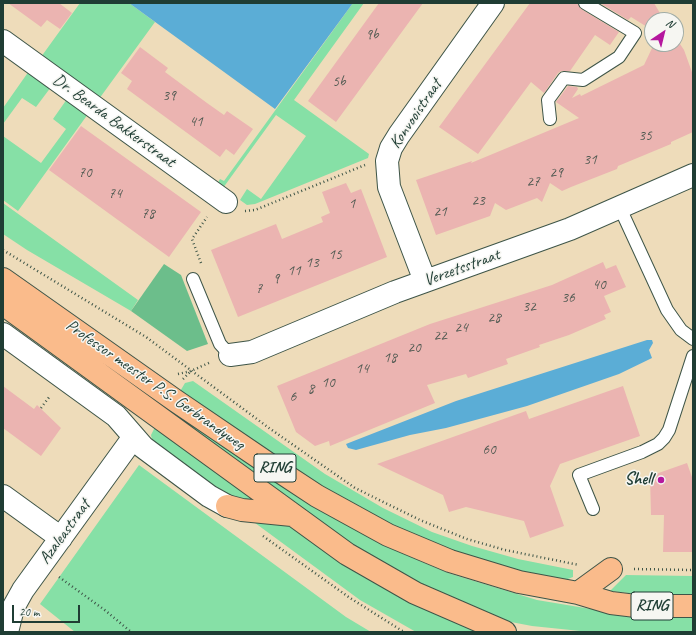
<!DOCTYPE html>
<style>
body{margin:0}
#map{position:relative;width:696px;height:635px;overflow:hidden;background:#eedcba;font-family:Caveat,sans-serif}
canvas{display:block}
.frame{position:absolute;inset:0;border:4px solid #1f3d34;pointer-events:none}
.north{position:absolute;left:644px;top:12px;width:40px;height:40px;box-sizing:border-box;background:#f6f6f2;border:1px solid #a0aca6;border-radius:50%;rotate:35deg;font-size:11px;font-weight:700;line-height:16px;text-align:center;color:#1f3d34}
.north::after{content:'';display:block;margin:auto;width:14px;height:18px;background:#b5179e;clip-path:polygon(50% 0,100% 100%,50% 72%,0 100%)}
.scale{position:absolute;left:12px;top:605px;width:68px;height:18px;box-sizing:border-box;border:2px solid #1f3d34;border-top:0;padding-left:5px;font-size:12px;line-height:14px;white-space:nowrap;color:#1f3d34;-webkit-text-stroke:3px #f6f6f2;paint-order:stroke}
</style>
<div id="map">
<canvas width="696" height="635"></canvas>
<div class="frame"></div>
<div class="north">N</div>
<div class="scale">20 m</div>
</div>
<script>
const g = document.querySelector('canvas').getContext('2d');
g.lineJoin = 'round';
function fill(path, color) { g.fillStyle = color; g.fill(path, 'evenodd'); }
const poly = rows => new Path2D(rows.map(r => 'M' + r).join(''));
function trace(path, color, width, dash) { g.strokeStyle = color; g.lineWidth = width; g.lineCap = dash ? 'butt' : 'round'; g.setLineDash(dash || []); g.stroke(path); }
function drawText(font, color, halo, rows, align = 'center') {
  g.font = font + ' Caveat,sans-serif'; g.lineWidth = 3; g.setLineDash([]); g.textBaseline = 'middle'; g.strokeStyle = halo; g.fillStyle = color; for (const [text, x, y, turn = 0] of rows) {
    g.save(); g.translate(x, y); g.rotate((+turn || 0) * Math.PI / 180); g.textAlign = isNaN(turn) ? turn : align; if (halo) g.strokeText(text, 0, 0); g.fillText(text, 0, 0); g.restore();
  }
}
const green = poly([
 [80,3,129,3,155,22,99,99,41,57],
 [353,3,364,3,294,100,369,154,368,158,255,204,247,205,240,200,247,189,261,199,306,136,276,115,223,188,217,184,220,179,224,181],
 [29,71,51,87,36,107,22,98,3,124,3,108],
 [67,99,88,114,18,211,3,200,3,136,41,163,66,129,53,119],
 [3,203,138,300,131,311,27,250,3,234],
 [193,381,325,474,383,508,432,532,472,546,518,559,573,570,573,577,560,582,452,553,342,501,179,393,185,383],
 [169,406,393,549,422,562,451,574,537,600,609,612,654,617,693,618,693,632,590,632,532,626,511,622,446,598,361,553,165,413],
 [156,425,262,501,233,501,152,440,151,435],
 [139,465,346,617,371,632,75,632,40,604],
 [251,520,283,522,403,597,476,632,416,632,360,600],
 [626,575,693,576,693,595,637,594,610,591]
]);
const forest = poly([
 [164,264,181,275,208,344,187,351,131,311]
]);
const water = poly([
 [129,3,263,4,353,3,275,109],
 [647,340,652,340,653,343,649,350,652,358,619,374,527,406,446,428,410,435,356,450,348,448,346,444,456,401]
]);
const building = poly([
 [8,3,59,3,72,13,60,29,47,20,41,27],
 [379,3,423,3,336,122,308,101],
 [530,3,578,3,581,9,619,32,610,45,595,35,570,71,561,71,558,73,544,93,531,82,478,154,439,127],
 [600,3,654,3,664,20,652,20,652,30,631,17,628,20],
 [676,38,684,50,693,75,693,132,671,142,671,144,618,166,617,169,571,187,562,191,550,183,542,202,537,198,506,210,495,203,490,216,436,235,416,180,472,161,471,163,579,118,556,102,568,86,577,87,578,89,572,98,580,94,581,96,640,67,644,65,654,44,676,44],
 [140,47,168,68,165,72,207,103,224,115,227,111,253,129,234,155,226,149,220,157,127,89,132,81,121,73],
 [81,126,201,212,169,257,49,170],
 [346,183,351,193,361,189,387,257,238,317,211,250,276,224,282,239,323,222,321,217,330,213,322,192],
 [603,262,606,269,616,265,626,287,604,296,611,312,604,315,606,319,569,335,539,345,540,347,506,359,508,364,468,378,466,374,427,385,435,403,330,446,329,441,315,446,296,432,277,386,430,324,552,285],
 [3,386,34,409,37,405,61,428,41,456,3,428],
 [623,386,640,436,560,464,550,486,564,526,530,538,524,521,466,507,449,512,443,495,377,464,526,411,529,419],
 [687,463,693,480,693,552,663,552,664,515,651,515,650,476]
]);
const path = poly([
 [245,211,255,210,365,165],
 [3,250,146,337,269,428,355,488,420,520,467,539,505,550,579,565],
 [201,263,192,239,207,217],
 [178,374,191,371,211,362],
 [183,379,191,371],
 [41,408,50,396],
 [263,536,350,598,404,632],
 [634,569,693,570],
 [59,577,106,611,131,632]
]);
const lane = poly([
 [550,119,548,100,564,78,583,80,619,57,635,33,585,3],
 [620,208,667,310,681,330,693,339],
 [193,279,220,344,230,355],
 [593,509,579,475,642,452,658,444,664,438,669,430,693,356]
]);
const street = poly([
 [3,41,226,202],
 [425,281,389,187,387,161,391,148,399,135,493,3],
 [3,334,116,416,143,447,209,496,227,506],
 [230,355,252,352,395,292,570,229,693,175],
 [3,496,61,538],
 [7,632,13,608,23,590,133,438]
]);
const primary = poly([
 [3,279,176,401,276,469,317,496,388,535,450,561,519,582,578,593,611,603,636,606,693,606],
 [3,304,347,554,415,593,505,632],
 [227,506,242,510,292,515],
 [578,593,611,569]
]);
const markers = [
 [661,480,4,"#b5179e"]
];
const numberNames = [
 ["9b",372,35],
 ["5b",339,82],
 ["39",169,96],
 ["41",196,122],
 ["35",645,136],
 ["31",590,160],
 ["70",85,173],
 ["29",556,173],
 ["27",533,182],
 ["74",115,194],
 ["23",478,201],
 ["1",352,204],
 ["21",440,212],
 ["78",148,214],
 ["15",335,255],
 ["13",312,263],
 ["11",294,271],
 ["9",276,279],
 ["40",599,285],
 ["7",259,289],
 ["36",568,298],
 ["32",529,307],
 ["28",494,318],
 ["24",461,328],
 ["22",440,336],
 ["20",414,348],
 ["18",390,358],
 ["14",362,369],
 ["10",328,383],
 ["8",311,389],
 ["6",293,397],
 ["60",489,450]
];
const shields = [
 [275,468,42],
 [652,606,42]
];
const shieldNames = [
 ["RING",275,468],
 ["RING",652,606]
];
const streetNames = [
 ["Konvooistraat",416,114,-56],
 ["Dr. Bearda Bakkerstraat",114,121,36],
 ["Verzetsstraat",462,268,-20],
 ["Professor meester P.S. Gerbrandyweg",155,385,35],
 ["Azaleastraat",65,532,-54]
];
const poiNames = [
 ["Shell",653,480]
];
fill(green, '#86e0a6');
fill(forest, '#6cbe8b');
fill(water, '#5badd6');
fill(building, '#ebb4b1');
trace(lane, '#3e5548', 14);
trace(street, '#3e5548', 24);
trace(primary, '#3e5548', 24);
trace(path, '#3e5548', 2.5, [1, 3]);
trace(lane, '#fff', 12);
trace(street, '#fff', 22);
trace(primary, '#fabb8b', 22);
for (const [x, y, r, color] of markers) { const dot = new Path2D(); dot.arc(x, y, r, 0, 2 * Math.PI); g.fillStyle = color; g.fill(dot); trace(dot, '#f6f6f2', 1.5); }
drawText('15px', '#525b53', null, numberNames);
for (const [x, y, w] of shields) { const box = new Path2D(); box.roundRect(x - w / 2, y - 14, w, 28, 3); g.fillStyle = '#f6f6f2'; g.fill(box); trace(box, '#1f3d34', 1); }
drawText('bold 16px', '#1f3d34', null, shieldNames);
drawText('17px', '#1f3d34', '#f6f6f2', streetNames);
drawText('bold 17px', '#1f3d34', '#f6f6f2', poiNames, 'right');
</script>
